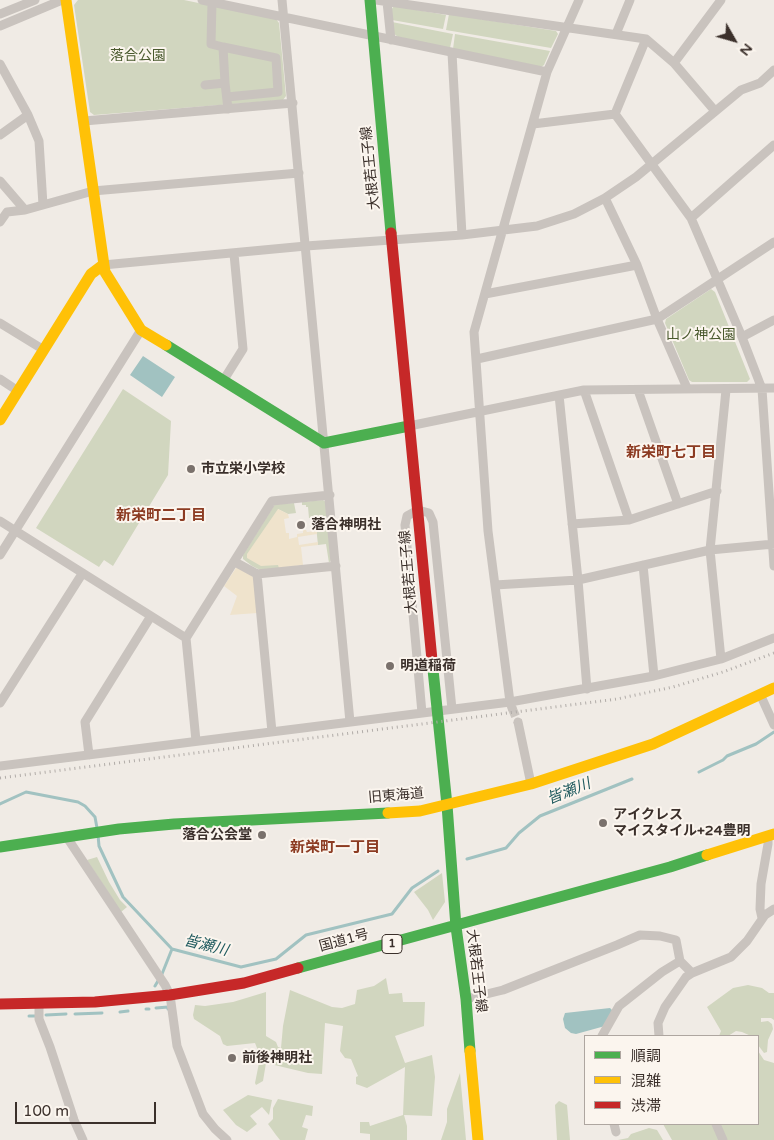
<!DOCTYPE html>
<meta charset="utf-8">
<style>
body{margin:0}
#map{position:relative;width:774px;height:1140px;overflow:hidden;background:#f0ebe5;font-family:"Varela Round","Noto Sans JP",sans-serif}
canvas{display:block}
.legend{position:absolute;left:584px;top:1035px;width:175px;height:90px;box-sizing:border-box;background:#fbf5ee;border:1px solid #aea6a0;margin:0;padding:6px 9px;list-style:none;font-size:15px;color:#3b302b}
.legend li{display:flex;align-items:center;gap:10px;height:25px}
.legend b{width:25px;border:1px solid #aea6a0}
.north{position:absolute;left:709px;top:15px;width:50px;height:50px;-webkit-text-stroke:4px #fbf5ee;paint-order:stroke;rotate:128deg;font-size:14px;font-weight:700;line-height:20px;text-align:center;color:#3b302b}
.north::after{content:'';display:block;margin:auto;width:18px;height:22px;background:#3b302b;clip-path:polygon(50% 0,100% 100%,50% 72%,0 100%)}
.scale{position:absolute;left:15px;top:1102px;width:141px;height:22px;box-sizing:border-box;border:2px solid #3b302b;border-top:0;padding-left:6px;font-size:15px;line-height:18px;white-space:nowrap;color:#3b302b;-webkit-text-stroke:4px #fbf5ee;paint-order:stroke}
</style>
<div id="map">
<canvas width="774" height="1140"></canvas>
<ul class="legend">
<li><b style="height:6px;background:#4caf50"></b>順調</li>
<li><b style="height:6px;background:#ffc107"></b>混雑</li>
<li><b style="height:6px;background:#c62828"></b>渋滞</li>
</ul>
<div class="north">N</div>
<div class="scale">100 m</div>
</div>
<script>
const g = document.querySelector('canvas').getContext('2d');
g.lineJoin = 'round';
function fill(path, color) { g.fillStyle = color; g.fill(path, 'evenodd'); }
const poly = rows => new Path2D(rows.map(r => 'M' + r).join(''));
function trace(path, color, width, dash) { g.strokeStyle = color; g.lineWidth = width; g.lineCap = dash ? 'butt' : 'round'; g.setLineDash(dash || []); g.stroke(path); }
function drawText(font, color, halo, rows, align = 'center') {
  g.font = font + ' "Varela Round","Noto Sans JP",sans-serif'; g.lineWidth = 4; g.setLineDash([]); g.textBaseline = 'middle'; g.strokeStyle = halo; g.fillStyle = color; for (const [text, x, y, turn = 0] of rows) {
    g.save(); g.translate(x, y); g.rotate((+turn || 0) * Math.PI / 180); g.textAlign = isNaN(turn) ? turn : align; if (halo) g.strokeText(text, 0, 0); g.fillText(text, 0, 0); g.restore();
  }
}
const green = poly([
 [78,0,184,0,276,19,279,23,286,96,283,100,94,115,90,112,74,5],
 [394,6,446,15,443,29,392,20,391,10],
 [449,14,556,31,558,34,551,48,446,30],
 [392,22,453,34,450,48,398,37,393,33],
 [455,34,550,51,544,65,541,67,453,49],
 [711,289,715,292,750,379,747,382,692,382,689,380,665,323,666,319],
 [123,389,171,421,168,475,113,566,104,560,99,567,36,528],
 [323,500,326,502,331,560,329,563,326,544,318,545,315,517,309,518,308,507,306,507,306,505,302,505,302,502],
 [294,503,296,513,288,514,278,509,279,568,260,570,252,566,243,559,243,555,275,504],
 [97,857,109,882,120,900,127,907,121,912,87,860],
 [442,873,445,902,433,920,428,910,414,892],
 [386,978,389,994,402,993,403,1002,425,1002,424,1026,395,1036,405,1063,432,1055,435,1077,432,1116,404,1115,407,1126,407,1140,370,1140,370,1134,360,1133,360,1122,369,1122,370,1126,403,1115,405,1067,367,1088,356,1084,356,1077,358,1076,351,1059,345,1058,340,1051,343,1026,325,1023,322,1074,308,1073,266,1063,263,1081,256,1085,255,1083,259,1063,257,1048,255,1043,227,1046,223,1044,220,1036,194,1019,193,1015,195,1005,205,1006,233,1002,266,992,266,1036,276,1042,278,1047,281,1048,283,1026,290,990,332,1007,342,1008,355,1004,357,990,374,986],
 [748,985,762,988,769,993,774,993,774,1020,771,1018,761,1018,761,1022,768,1021,772,1024,773,1029,768,1040,767,1052,764,1053,758,1045,758,1036,751,1036,742,1032,736,1031,728,1036,719,1036,721,1031,707,1007,733,988],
 [758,1051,764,1060,774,1063,774,1140,725,1140,718,1124,758,1124],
 [460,1073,466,1140,441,1140,447,1122,447,1109],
 [248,1095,272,1100,269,1115,262,1107,250,1116,257,1124,247,1132,236,1125,223,1110],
 [278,1099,313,1106,312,1116,306,1115,302,1127,308,1129,305,1140,280,1140,276,1135,268,1124,273,1119,273,1108],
 [559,1101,567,1105,570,1140,557,1140,555,1105],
 [663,1124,691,1124,692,1125,713,1124,720,1140,672,1140],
 [649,1128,657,1130,663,1140,618,1140,628,1138,631,1134]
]);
const sand = poly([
 [278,509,288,514,289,518,284,519,286,533,289,533,289,539,297,537,297,534,303,533,303,530,306,530,307,532,317,531,317,534,298,537,299,545,318,542,318,545,301,547,303,565,279,568,278,565,261,566,247,558,247,554],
 [239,567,252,575,254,579,257,613,230,615,237,596,224,586,236,568]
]);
const water = poly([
 [143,356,175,377,162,397,130,375],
 [610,1008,613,1011,605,1026,576,1034,571,1033,565,1028,563,1019,565,1013]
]);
const stream = poly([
 [699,772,723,760,727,756,756,744,774,732],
 [0,804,26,792,78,802,85,806,95,817,97,828],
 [98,835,99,846,123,897,172,949,241,967,276,959,306,935,392,914,412,888,438,871],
 [467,859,506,848,519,833,540,816,632,779],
 [155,986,162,974,172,949],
 [156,1008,168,1007,168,1009],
 [146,1009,149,1009],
 [120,1012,128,1011],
 [75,1014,102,1013],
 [46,1015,66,1014],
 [29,1016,35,1016]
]);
const streetTunnel = poly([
 [512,708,518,722]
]);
const street = poly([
 [202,0,547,72],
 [282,0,350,722],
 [376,0,646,39,674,63,715,111],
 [212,2,211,44,223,47],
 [387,2,391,40],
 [0,14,35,0],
 [0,26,62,0],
 [616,34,630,0],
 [452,53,462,235],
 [674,63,721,0],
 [0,64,28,115,39,141,43,205],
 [205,85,225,83],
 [227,97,278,92,276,58,223,47,225,83,228,109],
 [615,114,646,39],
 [84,121,293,103],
 [533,124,615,114,691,218,742,337,762,389,774,566],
 [0,135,28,115],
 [0,181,25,210],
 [605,198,637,265,657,319,687,388],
 [691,218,774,145],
 [0,222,7,212,25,210,93,191,299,173],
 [103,265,306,246,462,235,537,226,574,214,605,198,636,177,741,90,760,83,774,70],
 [485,294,637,265],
 [0,323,44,350],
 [742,337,774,320],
 [477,359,657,319,774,242],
 [0,379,18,391],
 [223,381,243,349,234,254],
 [584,390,629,520],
 [638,390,678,504],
 [559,395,578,580,587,689],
 [409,426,584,390,774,388],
 [0,521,186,638],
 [572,524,629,520,717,491],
 [0,555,141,330],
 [235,562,257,574,336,566],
 [643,565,654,676],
 [257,574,272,732],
 [495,585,578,580,710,550,774,544],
 [721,659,710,550,726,390],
 [760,694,774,725],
 [0,703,82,574],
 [512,708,510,702,488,531,474,332,547,72,579,0],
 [422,713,405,525,407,516,418,510,429,513,433,522,452,709],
 [518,722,531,784],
 [196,741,186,638,272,501,330,495],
 [89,755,85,722,151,616],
 [0,766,510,702,654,676,721,659,774,638],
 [66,836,165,985,170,995,177,1046,203,1114,215,1129,227,1140],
 [762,918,760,909,761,884,768,844,768,836],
 [466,999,503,990,617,945,640,935,660,936,676,940,680,961,692,973,731,957,747,941,765,915,774,909],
 [39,1003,39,1019,50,1047,74,1120,83,1140],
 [602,1036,619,1006,662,972,680,961],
 [659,1036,658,1023,665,1007,686,977,692,973],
 [614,1124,616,1132],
 [716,1124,723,1140]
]);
const fast = poly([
 [370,0,391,233],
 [166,345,324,443,409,426],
 [432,660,447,805,456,927,466,999,470,1051],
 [0,847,119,829,174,824,388,813],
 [298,968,670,867,707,855]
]);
const slow = poly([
 [66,0,105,272,141,330,166,345],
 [0,420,91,274,103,265],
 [388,813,420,811,531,784,653,744,774,688],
 [707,855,774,834],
 [470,1051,478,1140]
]);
const jam = poly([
 [391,233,432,660],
 [0,1004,95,1002,170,995,244,983,298,968]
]);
const rail = poly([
 [0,778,617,699,673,687,723,672,774,653]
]);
const markers = [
 [191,469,5,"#7a716c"],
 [301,525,5,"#7a716c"],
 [390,666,5,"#7a716c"],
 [603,823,5,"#7a716c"],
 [262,835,5,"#7a716c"],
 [232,1058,5,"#7a716c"]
];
const shields = [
 [392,944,20]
];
const shieldNames = [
 ["1",392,944]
];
const parkNames = [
 ["落合公園",138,56],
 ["山ノ神公園",701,335]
];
const streetNames = [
 ["大根若王子線",371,168,-96],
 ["大根若王子線",409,572,-95],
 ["旧東海道",396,796,-5],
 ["国道1号",344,941,-15],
 ["大根若王子線",476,971,83]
];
const poiNames = [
 ["市立栄小学校",201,469],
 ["落合神明社",311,525],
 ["明道稲荷",400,666],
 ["アイクレス",613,815],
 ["マイスタイル+24豊明",613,831],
 ["落合公会堂",252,835,"right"],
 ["前後神明社",242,1058]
];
const neighbourhoodNames = [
 ["新栄町七丁目",671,453],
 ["新栄町二丁目",161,516],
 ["新栄町一丁目",335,848]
];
const waterNames = [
 ["皆瀬川",569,792,-22],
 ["皆瀬川",206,946,14]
];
fill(green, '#d1d6bf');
fill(sand, '#efe3cc');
fill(water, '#a1c2c1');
trace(stream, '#a1c2c1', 3);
trace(streetTunnel, '#ccc6c0', 9, [9, 4.5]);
trace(street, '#c9c3be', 9);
trace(fast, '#4caf50', 11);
trace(slow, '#ffc107', 11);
trace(jam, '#c62828', 11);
trace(rail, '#b1aca8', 3, [1, 4]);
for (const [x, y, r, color] of markers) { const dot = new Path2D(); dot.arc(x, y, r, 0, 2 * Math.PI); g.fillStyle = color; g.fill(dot); trace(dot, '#fbf5ee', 2); }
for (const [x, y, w] of shields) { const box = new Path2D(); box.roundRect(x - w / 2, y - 9.5, w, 19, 4); g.fillStyle = '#fbf5ee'; g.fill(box); trace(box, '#3b302b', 1); }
drawText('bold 12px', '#3b302b', null, shieldNames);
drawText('14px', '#4a5a2e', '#fbf5ee', parkNames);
drawText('14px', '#3b302b', '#fbf5ee', streetNames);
drawText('bold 14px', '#3b302b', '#fbf5ee', poiNames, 'left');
drawText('bold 15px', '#8c3b22', '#fbf5ee', neighbourhoodNames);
drawText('italic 15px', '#1f5a5e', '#fbf5ee', waterNames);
</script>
